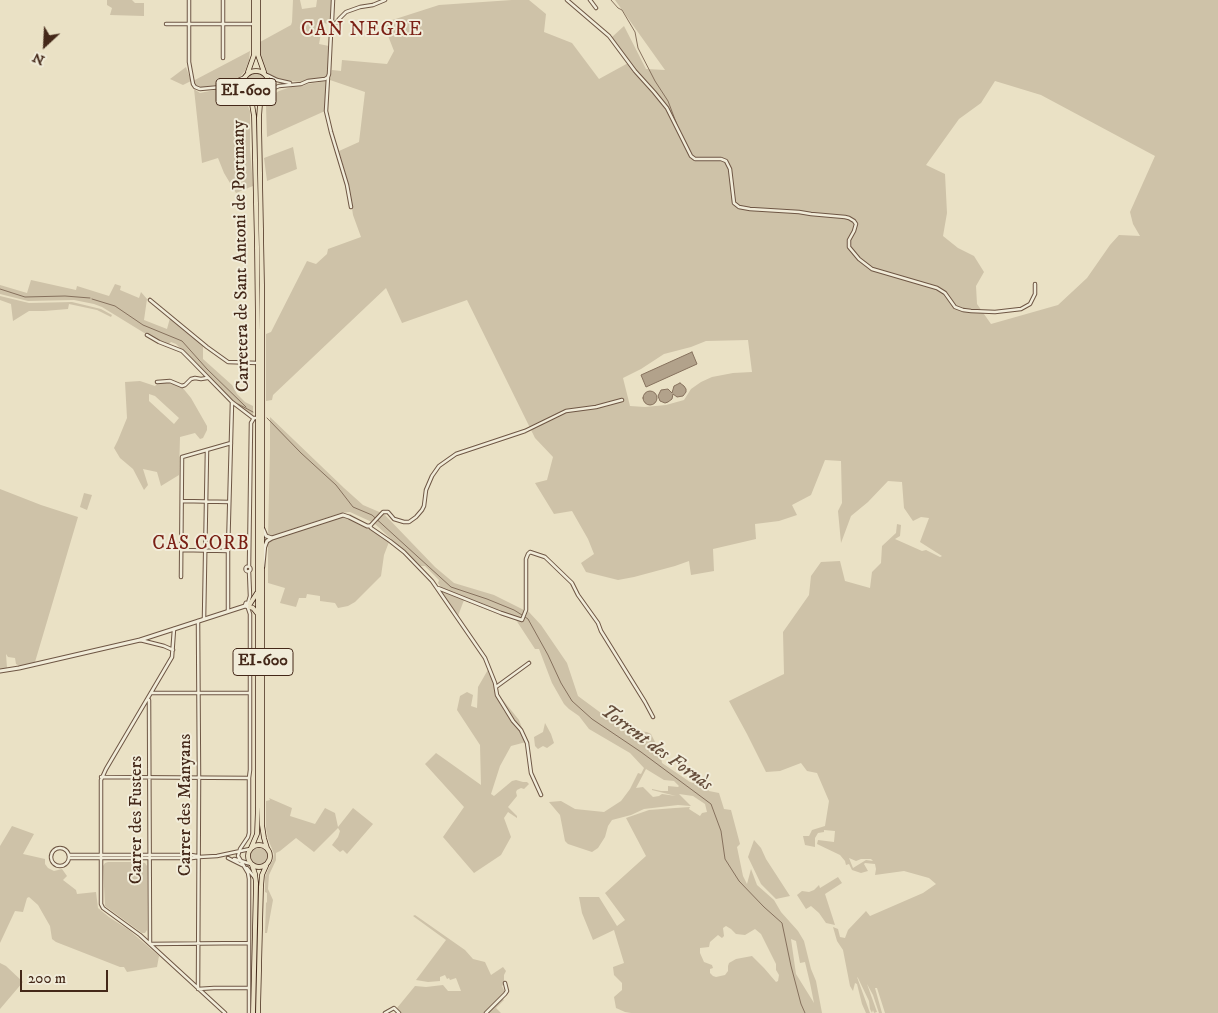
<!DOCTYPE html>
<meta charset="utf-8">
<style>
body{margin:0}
#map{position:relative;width:1218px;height:1013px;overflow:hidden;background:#eae1c5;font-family:"IM FELL DW Pica",serif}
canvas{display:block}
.north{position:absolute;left:20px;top:20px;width:50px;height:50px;-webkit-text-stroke:4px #f1ecd9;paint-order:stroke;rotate:205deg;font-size:14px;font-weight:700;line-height:20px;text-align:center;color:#442819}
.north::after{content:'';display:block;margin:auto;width:18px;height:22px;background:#442819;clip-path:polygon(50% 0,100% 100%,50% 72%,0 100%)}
.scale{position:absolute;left:20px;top:970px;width:88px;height:22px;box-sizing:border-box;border:2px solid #442819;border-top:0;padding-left:6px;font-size:15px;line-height:18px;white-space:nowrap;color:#442819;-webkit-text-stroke:4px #f1ecd9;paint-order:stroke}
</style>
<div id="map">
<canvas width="1218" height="1013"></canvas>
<div class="north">N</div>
<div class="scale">200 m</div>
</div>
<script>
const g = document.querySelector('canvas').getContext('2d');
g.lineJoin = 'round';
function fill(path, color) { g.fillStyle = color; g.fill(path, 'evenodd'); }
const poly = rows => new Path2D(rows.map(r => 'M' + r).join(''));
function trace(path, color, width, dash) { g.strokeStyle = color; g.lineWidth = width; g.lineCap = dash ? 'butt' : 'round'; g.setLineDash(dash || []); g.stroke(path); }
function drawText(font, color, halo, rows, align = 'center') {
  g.font = font + ' "IM FELL DW Pica",serif'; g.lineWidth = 4; g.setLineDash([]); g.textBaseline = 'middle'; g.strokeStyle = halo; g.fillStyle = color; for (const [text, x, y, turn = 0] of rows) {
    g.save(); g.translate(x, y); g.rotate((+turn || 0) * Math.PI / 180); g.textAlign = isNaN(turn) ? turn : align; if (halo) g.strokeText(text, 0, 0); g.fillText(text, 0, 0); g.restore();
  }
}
const green = poly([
 [107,0,132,0,135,3,144,3,144,16,110,15,112,8,107,5],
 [293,0,300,0,302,9,316,7,317,0,331,0,330,24,323,23,319,44,329,46,328,74,324,78,302,82,291,81,280,79,270,75,265,70,260,57,260,42,291,25,292,22],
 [512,0,529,0,546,14,544,32,572,43,599,79,630,62,611,38,624,26,646,69,665,70,615,0,1218,0,1218,1013,885,1013,877,988,875,988,882,1013,879,1013,873,995,867,984,877,1012,874,1013,873,1010,872,1013,870,1009,869,1001,858,978,857,977,870,1013,866,1013,862,1004,857,984,855,983,853,991,850,986,843,950,837,941,833,927,838,929,840,937,845,938,848,930,866,911,870,916,923,893,936,884,929,878,904,871,875,875,876,869,875,864,865,863,864,864,868,871,861,873,852,870,849,864,846,865,845,861,840,855,817,844,818,840,834,842,835,831,824,830,824,832,818,833,815,838,815,847,805,845,803,836,809,836,812,830,825,826,829,801,817,773,807,771,801,763,780,771,766,772,747,734,729,701,784,674,783,632,809,595,811,576,821,562,840,561,845,581,870,588,872,572,881,563,882,546,896,533,897,524,901,525,900,536,895,539,922,551,926,550,940,557,942,556,920,542,929,518,921,517,913,521,904,508,902,482,888,481,868,502,851,516,841,543,838,511,842,503,841,461,825,460,811,495,792,505,797,515,779,521,755,524,756,539,713,549,714,571,691,575,689,561,675,566,634,577,618,580,586,572,581,563,594,554,588,539,572,511,554,514,535,483,547,480,553,457,535,438,467,300,402,323,386,288,273,395,272,400,266,401,266,334,271,332,307,261,316,264,327,254,328,249,361,237,353,215,348,182,339,151,359,142,365,92,330,80,332,70,341,71,342,60,387,64,394,51,383,23,439,5],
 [995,81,1041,95,1155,156,1130,212,1133,224,1140,236,1119,235,1110,245,1087,278,1058,305,991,324,977,304,976,286,984,272,974,256,958,248,943,236,947,213,945,174,926,165,959,119,981,103],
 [748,340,752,372,733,373,712,377,701,382,691,389,684,400,666,405,645,407,630,406,623,378,641,369,664,354,691,347,706,341],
 [849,858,856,861,861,859,871,859,873,861,866,860,853,868],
 [250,51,249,61,245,71,240,77,231,83,199,88,197,87,194,84,193,81],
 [186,67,191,81,183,85,170,79],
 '245 83a11 11 0 1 1 22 0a11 11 0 1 1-22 0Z',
 [327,81,325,111,267,137,266,106,271,96,279,91,291,87,303,86,307,84],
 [224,88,232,88,240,90,245,99,250,111,250,149,253,186,236,193,224,173,218,158,202,163,194,89,200,93],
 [293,147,297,169,267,181,264,158],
 [31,280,76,290,77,286,109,296,115,284,121,286,120,290,139,298,141,292,147,299,144,320,167,329,170,318,203,345,203,359,232,385,237,394,245,402,253,406,253,416,238,405,176,344,171,342,168,345,159,342,102,307,94,304,74,300,28,301,0,294,0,285,27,293],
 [0,296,29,303,72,302,101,309,112,315,111,317,97,310,69,304,68,309,44,311,29,311,13,321,11,304,0,300],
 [140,381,155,386,158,383,163,382,173,384,182,387,191,398,207,426,207,430,203,438,200,439,195,433,180,437,179,475,161,486,157,472,143,469,148,485,144,490,133,469,120,458,114,448,118,440,127,418,125,382],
 [149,394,155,396,179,418,174,424,149,401],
 [270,417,344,488,363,505,384,514,435,567,454,583,494,595,524,610,521,619,498,611,442,589,438,583,439,580,425,566,420,566,374,523,350,512,341,513,268,537,270,449],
 [0,489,41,505,78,517,35,662,19,666,16,664,15,658,8,657,6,654,7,668,0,669],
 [84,493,92,495,87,510,80,507],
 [350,514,373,527,389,542,384,555,381,576,355,602,348,606,338,608,335,603,320,601,320,596,307,594,306,598,299,598,296,607,280,603,285,588,268,583,268,541,343,515],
 [441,591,464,600,458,616],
 [528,611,541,625,567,663,578,696,624,730,647,732,651,734,660,752,662,763,690,782,706,786,709,791,719,793,724,809,731,810,740,844,737,847,743,876,747,884,751,869,757,885,774,900,781,912,798,931,804,941,811,969,816,981,822,1013,631,1013,625,1012,616,1008,614,997,622,990,622,983,614,975,613,967,624,963,614,930,593,940,582,913,579,897,599,897,617,926,625,920,605,893,646,856,626,818,649,810,675,808,690,807,689,809,700,816,702,813,707,812,705,804,693,796,679,794,691,806,678,805,644,809,631,815,612,820,608,826,605,837,598,848,592,852,568,844,565,841,560,815,549,802,561,801,575,809,604,812,621,801,630,789,638,773,641,774,644,768,630,753,589,729,579,716,569,709,564,704,552,683,539,649,535,649,516,620,523,621],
 [646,769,664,780,674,781,679,786,678,787,668,786,668,791,661,791,652,789,652,790,676,796,662,794,659,796,653,797,643,787,636,788],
 [726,926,731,929,736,934,745,935,755,929,761,934,776,964,776,970,779,975,778,981,776,982,764,968,752,956,736,959,729,963,728,966,728,971,725,975,716,977,713,976,710,973,710,969,713,968,712,965,704,962,700,953,700,948,709,947,710,942,718,935,722,938,724,936,723,928],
 [791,939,796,941,800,963,805,962,810,983,814,1003,796,974],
 [489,668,496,695,504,711,522,733,526,742,511,746,500,766,491,794,494,796,512,781,516,780,523,782,527,782,529,784,524,789,521,788,517,790,516,792,517,796,508,807,517,816,517,818,508,812,504,818,511,837,501,855,474,873,443,837,464,807,425,764,436,753,481,785,480,745,457,710,460,696,467,692,473,695,471,706,477,708,478,687],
 [499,695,519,720,522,728,519,726,514,720,501,701],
 [545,723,551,734,554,743,547,748,543,746,538,749,535,746,534,737,543,732],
 [269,798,292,808,290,816,315,824,325,808,335,813,338,827,353,808,373,824,347,854,343,850,340,852,332,845,338,837,340,831,338,828,314,852,296,838,280,851,276,853,276,860,269,875,268,889,273,900,267,933,265,933,266,903,267,902,267,893,265,892,265,877,270,865,273,860,274,854,268,839,266,828,266,801,270,800],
 [12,826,34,834,23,854,45,859,45,864,48,868,54,871,62,869,67,876,63,880,76,890,77,894,96,892,98,908,109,917,129,930,159,956,157,967,127,972,124,967,120,967,56,942,52,939,50,926,38,905,29,897,27,898,23,912,15,911,0,943,0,846],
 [754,840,761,848,766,859,790,896,776,899,761,884,748,857],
 '250 856a9 9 0 1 1 18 0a9 9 0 1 1-18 0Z',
 [108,862,140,862,145,863,147,866,147,930,145,933,142,933,105,906,103,866,105,863],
 [838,877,842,883,825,894,835,925,826,923,819,913,811,906,806,909,797,895,802,891,809,892,814,890,819,885,820,888],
 [415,915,465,950,473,959,485,962,491,975,503,967,506,971,504,975,504,984,502,986,505,992,501,997,504,1000,496,1008,501,1013,401,1013,397,1008,415,986,426,987,443,985,448,991,461,991,456,978,450,980,449,978,447,979,445,975,440,977,440,981,428,982,416,980,446,940,413,916],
 [0,963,6,966,23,982,0,1009]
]);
const water = poly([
 [692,352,697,364,646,387,641,375,692,352],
 [680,383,684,386,686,389,686,392,683,396,677,397,673,394,672,399,668,402,665,403,660,401,658,396,661,390,668,389,672,393,674,386,680,383],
 '643 398a7 7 0 1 1 14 0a7 7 0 1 1-14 0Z'
]);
const stream = poly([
 [611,0,618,8,622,10,635,32,638,48,655,81,668,101,679,130],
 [0,289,25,297,65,296,90,298],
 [92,299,115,306,143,325,182,341,207,369,246,407],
 [238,404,253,412],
 [267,418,301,453,336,485,353,507,372,515,451,587,487,599,514,610,522,615],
 [525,617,528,619,548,655,561,683,572,701,592,719,641,752,711,804,721,831,725,859,739,881,764,907,782,923,791,966,801,1004,805,1013]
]);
const minor = poly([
 [189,0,189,62,193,84,195,87,200,89,232,86,239,87,244,90],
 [567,0,609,36,635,71,654,92,667,108,691,156,695,159,721,159,726,161,730,169,734,203,739,207,750,209,799,212,811,214,845,217,849,218,854,221,856,224,854,231,849,240,849,247,859,259,872,269,937,288,945,293,955,307,963,310,971,311,995,312,1021,309,1030,304,1035,294,1035,284],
 [590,0,596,8],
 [166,24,254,24],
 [333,27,339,19,346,12,360,7,373,5,385,0],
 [223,58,223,0],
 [267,75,277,80,290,83],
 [328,77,326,111,331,132,347,185,351,207],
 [228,85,245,77],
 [267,91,279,86,301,84,308,81,325,79,328,77,329,74,331,33,333,27,332,20,333,0],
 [150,300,207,347,228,362,258,363],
 [147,335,159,342,182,351,190,359,232,402,253,418],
 [157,382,170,381,182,386,185,385,191,379,195,378,201,379,207,378],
 [182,501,229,502],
 [182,550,228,551],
 [249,566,251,423,254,418,257,418],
 '245.5 569a2.5 2.5 0 1 1 5 0a2.5 2.5 0 1 1-5 0Z',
 [263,567,265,546],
 [181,577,182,457,231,443],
 [438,588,501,613,522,620,526,610,526,559,528,554,530,552,545,557,572,583,578,595,598,623,601,631,645,702,653,717],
 [248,603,250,596,249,571],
 [248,608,250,614,250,770,249,778,249,833,248,837,240,849,238,856,248,873,249,879,249,1013],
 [228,611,228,551,232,402],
 [204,619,207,450],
 [198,621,199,778,198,989],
 [174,629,172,657,106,769,101,780,101,904,103,908,140,935,225,1013],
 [140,640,164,646,173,650],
 [496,687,529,663],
 [152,693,250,693],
 [149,700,150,944,249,943],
 [101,777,249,778],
 [541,795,531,773,527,743,521,730,513,721,497,695,495,683,485,658,432,581,404,552,390,541,371,528,370,526,383,512,388,512,394,519,404,522,409,522,416,517,422,510,424,506,426,490,432,476,439,466,456,454,525,431,566,411,596,407,622,400],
 '51 857a9 9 0 1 1 18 0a9 9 0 1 1-18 0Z',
 [69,855,191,855,197,856],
 [69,858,192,858,199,857,217,856,250,849],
 [228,858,242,865],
 [234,859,251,864],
 [247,868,255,878],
 [198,989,214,988,249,988],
 [385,1013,394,1008,399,1013],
 [486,1013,505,994,507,991,505,983]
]);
const tertiary = poly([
 [263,529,266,536,272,538],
 [265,546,267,541,272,538,343,515,349,517,367,526,370,526],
 [246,603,249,604,249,607,245,606,246,603],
 [0,671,19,668,140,640,245,606]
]);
const primary = poly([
 [258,0,258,55,264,72],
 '243 84a13 13 0 1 1 26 0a13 13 0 1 1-26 0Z',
 [248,72,254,55,254,0],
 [249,95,252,104,254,116,257,247,258,331,258,807,257,834,251,848],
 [264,95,260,104,259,118,262,285,262,825,264,838,267,848],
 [250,604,257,593],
 [250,607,253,608,257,613],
 '248 856a11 11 0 1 1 22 0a11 11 0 1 1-22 0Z',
 [252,865,255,874,256,883,253,1013],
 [258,1013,261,887,262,875,266,866]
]);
const shields = [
 [246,92,60],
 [263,662,60]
];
const shieldNames = [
 ["EI-600",246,92],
 ["EI-600",263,662]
];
const streetNames = [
 ["Carretera de Sant Antoni de Portmany",242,256,-91],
 ["Carrer des Manyans",186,805,-90],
 ["Carrer des Fusters",137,820,-90]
];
const neighbourhoodNames = [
 ["CAN NEGRE",362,31],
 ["CAS CORB",201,545]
];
const waterNames = [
 ["Torrent des Fornàs",656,749,36]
];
fill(green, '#cec2a8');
fill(water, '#b2a28b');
trace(water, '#86715d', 1);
trace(stream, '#86715d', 1);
trace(minor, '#6e5644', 4.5);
trace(tertiary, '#6e5644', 5);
trace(primary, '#442819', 5.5);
trace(minor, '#f1ecd9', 2.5);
trace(tertiary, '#f1ecd9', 3);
trace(primary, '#eae1c5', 4);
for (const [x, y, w] of shields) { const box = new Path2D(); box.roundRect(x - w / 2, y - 13.5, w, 27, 4); g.fillStyle = '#f1ecd9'; g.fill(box); trace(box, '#442819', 1); }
drawText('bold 16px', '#442819', null, shieldNames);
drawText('18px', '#442819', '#f1ecd9', streetNames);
g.letterSpacing = '1px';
drawText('19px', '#7a1f14', '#f1ecd9', neighbourhoodNames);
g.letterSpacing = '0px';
drawText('italic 19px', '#654d3b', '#f1ecd9', waterNames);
</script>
